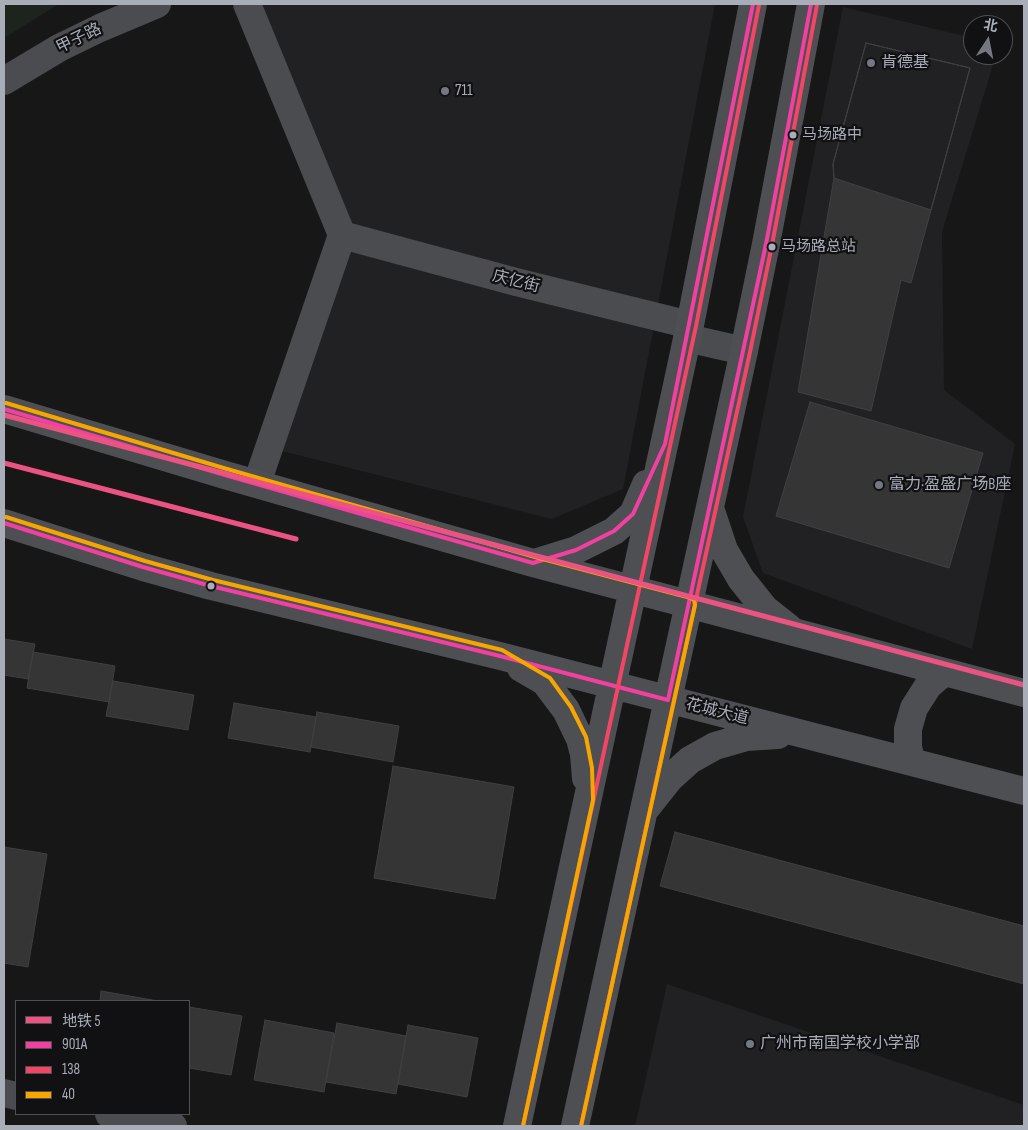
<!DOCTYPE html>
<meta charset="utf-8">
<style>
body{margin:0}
#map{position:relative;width:1028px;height:1130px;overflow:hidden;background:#171717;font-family:"Sofia Sans Condensed","Noto Sans SC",sans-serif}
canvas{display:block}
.frame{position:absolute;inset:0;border:5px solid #a8adb8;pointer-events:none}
.legend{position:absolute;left:15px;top:1000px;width:175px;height:115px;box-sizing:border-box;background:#111113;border:1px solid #4d4f55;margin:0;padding:6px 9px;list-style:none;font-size:15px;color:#a8adb8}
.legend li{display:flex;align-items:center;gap:10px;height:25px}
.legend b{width:25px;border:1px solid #4d4f55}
.north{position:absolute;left:963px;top:15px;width:50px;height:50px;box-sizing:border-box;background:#111113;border:1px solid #4d4f55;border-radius:50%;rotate:11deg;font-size:14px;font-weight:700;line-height:20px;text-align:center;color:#a8adb8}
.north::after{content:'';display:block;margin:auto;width:18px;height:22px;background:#757880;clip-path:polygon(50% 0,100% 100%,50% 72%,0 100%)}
</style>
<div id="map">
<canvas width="1028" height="1130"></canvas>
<div class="frame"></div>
<ul class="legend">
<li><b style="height:6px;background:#eb5383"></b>地铁 5</li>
<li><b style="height:6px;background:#f240a1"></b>901A</li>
<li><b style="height:6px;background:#f34667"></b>138</li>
<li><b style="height:6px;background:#f7a600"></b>40</li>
</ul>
<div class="north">北</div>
</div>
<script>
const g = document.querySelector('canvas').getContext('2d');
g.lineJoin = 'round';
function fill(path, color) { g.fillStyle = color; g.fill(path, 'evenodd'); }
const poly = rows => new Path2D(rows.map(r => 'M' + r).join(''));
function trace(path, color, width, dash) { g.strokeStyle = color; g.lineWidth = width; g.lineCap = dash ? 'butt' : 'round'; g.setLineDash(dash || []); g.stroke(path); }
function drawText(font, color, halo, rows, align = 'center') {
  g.font = font + ' "Sofia Sans Condensed","Noto Sans SC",sans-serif'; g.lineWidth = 4.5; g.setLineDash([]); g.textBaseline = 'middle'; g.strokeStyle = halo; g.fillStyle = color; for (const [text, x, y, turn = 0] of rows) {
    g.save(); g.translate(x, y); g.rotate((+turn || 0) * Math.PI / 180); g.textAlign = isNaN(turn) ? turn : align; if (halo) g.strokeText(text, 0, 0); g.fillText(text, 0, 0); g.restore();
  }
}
const built = poly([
 [268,4,715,4,623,489,552,519,270,448,342,235,248,8],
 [843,7,973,38,973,55,996,55,942,232,944,390,1015,444,972,649,763,573,743,517],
 [667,984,1024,1105,1024,1126,635,1126]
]);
const green = poly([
 [4,4,59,4,4,38]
]);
const building = poly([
 [866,43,970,68,911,283,901,280,871,411,798,392,834,178,833,164,866,43],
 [866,43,970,68,931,210,834,178,833,164,866,43],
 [810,402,983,453,949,568,776,516,810,402],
 [4,639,35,644,28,679,4,675,4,639],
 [33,652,115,666,109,702,27,688,33,652],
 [113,681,194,695,188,730,106,716,113,681],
 [234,703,316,717,310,752,228,738,234,703],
 [317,712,399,726,393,762,311,747,317,712],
 [393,766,514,787,495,899,374,878,393,766],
 [675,832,1024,926,1024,984,660,886,675,832],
 [4,847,47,854,28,967,4,963,4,847],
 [101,991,158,1001,100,1001,101,991],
 [189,1007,242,1016,231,1075,189,1068,189,1007],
 [265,1020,334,1033,324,1092,254,1080,265,1020],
 [337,1023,406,1036,396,1094,326,1082,337,1023],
 [408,1025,478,1038,467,1097,398,1084,408,1025]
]);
const minor = poly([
 [247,4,342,235,257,483],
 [4,81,59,48,100,28,157,4],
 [342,235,516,282,690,325],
 [687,338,744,351],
 [4,1093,16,1096],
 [109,1114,173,1126]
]);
const major = poly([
 [4,409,225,475,533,563,1024,693],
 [710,508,724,550,741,579,765,609,789,628],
 [4,523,143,567,211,586,500,656,1024,791],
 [534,563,576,550,614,531,633,514,646,484],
 [521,668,545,682,566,710,580,739,584,754,586,778],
 [911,762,908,746,908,729,914,708,928,686,944,672],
 [647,807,670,778,690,760,715,746,746,737,778,735],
 [517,1126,690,325,753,4],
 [575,1126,744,351,766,244,811,4]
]);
const bus1 = poly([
 [4,409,225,475,533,563,576,550,614,531,633,514,665,444,753,4],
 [4,523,143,567,211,586,500,656,668,700,766,244,811,4]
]);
const bus2 = poly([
 [523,1126,696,326,759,5],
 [581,1126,750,352,772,245,817,5]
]);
const bus3 = poly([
 [6,403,227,469,535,557,691,598,694,600,695,605,581,1126],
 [6,517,145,561,213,580,502,650,550,678,571,707,586,737,592,768,593,800,523,1126]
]);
const metro1 = poly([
 [4,415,1024,685],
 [4,463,296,539]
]);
const markers = [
 [871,63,5,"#757880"],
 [445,91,5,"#757880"],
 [793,135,4.5,"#a8adb8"],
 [772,247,4.5,"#a8adb8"],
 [879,485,5,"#757880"],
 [211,586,4.5,"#a8adb8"],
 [750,1044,5,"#757880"]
];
const busNames = [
 ["马场路中",802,135],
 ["马场路总站",781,247]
];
const streetNames = [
 ["甲子路",79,39,-26],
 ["庆亿街",516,282,14],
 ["花城大道",717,712,14]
];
const poiNames = [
 ["肯德基",881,63],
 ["711",455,91],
 ["富力·盈盛广场B座",889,485],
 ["广州市南国学校小学部",760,1044]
];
fill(built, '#212123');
fill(green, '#1d241e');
fill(building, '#353536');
trace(building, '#3f4043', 1);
trace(minor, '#4b4c50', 28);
trace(major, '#4d4f52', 28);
trace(bus1, '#f240a1', 4);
trace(bus2, '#f34667', 4);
trace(bus3, '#f7a600', 4);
trace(metro1, '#eb5383', 5);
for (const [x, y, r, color] of markers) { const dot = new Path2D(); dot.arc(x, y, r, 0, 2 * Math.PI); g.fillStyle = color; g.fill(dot); trace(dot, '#111113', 2); }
drawText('15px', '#a8adb8', '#111113', busNames, 'left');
drawText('16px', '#a8adb8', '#111113', streetNames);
drawText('16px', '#a8adb8', '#111113', poiNames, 'left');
</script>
